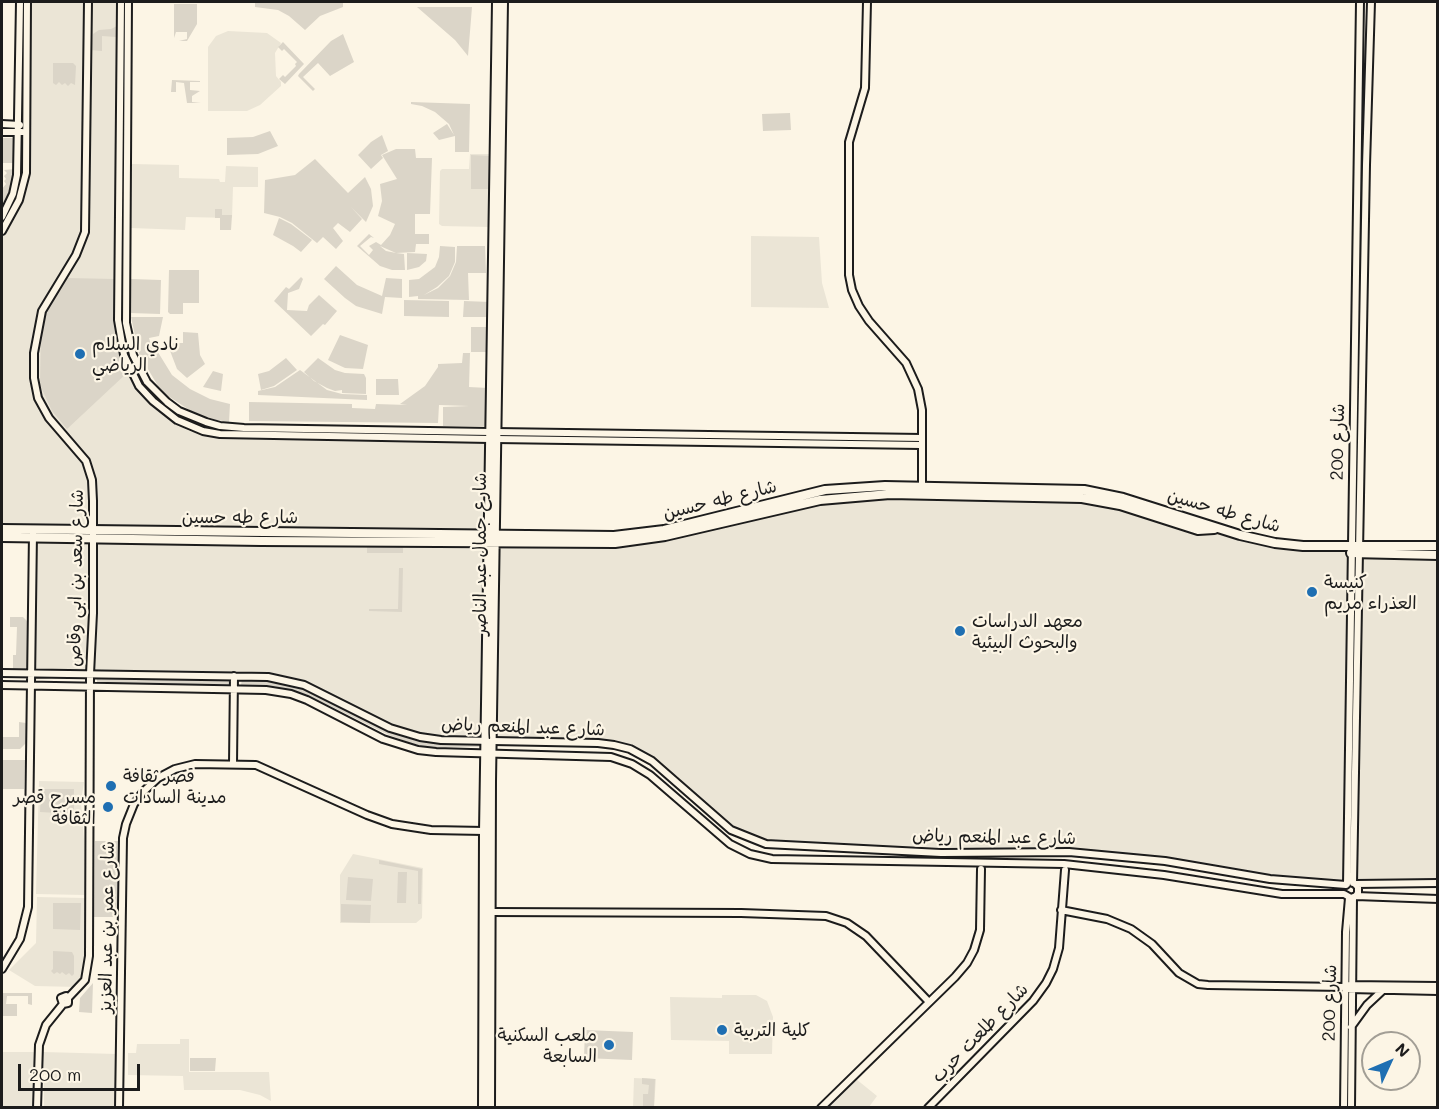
<!DOCTYPE html>
<meta charset="utf-8">
<style>
body{margin:0}
#map{position:relative;width:1439px;height:1109px;overflow:hidden;background:#fcf5e5;font-family:Mali,sans-serif}
canvas{display:block}
.frame{position:absolute;inset:0;border:3px solid #1c1c1c;pointer-events:none}
.north{position:absolute;left:1361px;top:1031px;width:60px;height:60px;box-sizing:border-box;background:#fcf5e5;border:2px solid #a29e95;border-radius:50%;rotate:46deg;font-size:16px;font-weight:700;line-height:24px;text-align:center;color:#1c1c1c}
.north::after{content:'';display:block;margin:auto;width:21px;height:27px;background:#1f6fb2;clip-path:polygon(50% 0,100% 100%,50% 72%,0 100%)}
.scale{position:absolute;left:18px;top:1064px;width:122px;height:27px;box-sizing:border-box;border:3px solid #1c1c1c;border-top:0;padding-left:8px;font-size:18px;line-height:21px;white-space:nowrap;color:#1c1c1c;-webkit-text-stroke:4px #fcf5e5;paint-order:stroke}
</style>
<div id="map">
<canvas width="1439" height="1109"></canvas>
<div class="frame"></div>
<div class="north">N</div>
<div class="scale">200 m</div>
</div>
<script>
const g = document.querySelector('canvas').getContext('2d');
g.lineJoin = 'round';
function fill(path, color) { g.fillStyle = color; g.fill(path, 'evenodd'); }
const poly = rows => new Path2D(rows.map(r => 'M' + r).join(''));
function trace(path, color, width, dash) { g.strokeStyle = color; g.lineWidth = width; g.lineCap = dash ? 'butt' : 'round'; g.setLineDash(dash || []); g.stroke(path); }
function drawText(font, color, halo, rows, align = 'center') {
  g.font = font + ' Mali,"Playpen Sans Arabic",sans-serif'; g.lineWidth = 4.5; g.setLineDash([]); g.textBaseline = 'middle'; g.strokeStyle = halo; g.fillStyle = color; for (const [text, x, y, turn = 0] of rows) {
    g.save(); g.translate(x, y); g.rotate((+turn || 0) * Math.PI / 180); g.textAlign = isNaN(turn) ? turn : align; if (halo) g.strokeText(text, 0, 0); g.fillText(text, 0, 0); g.restore();
  }
}
const built = poly([
 [30,2,120,2,118,336,139,387,157,410,189,431,237,439,491,441,490,536,2,526,2,236,21,199,28,135],
 [228,31,267,33,281,43,275,53,276,76,281,82,281,86,260,105,247,111,208,111,208,47,216,36],
 [470,154,491,154,490,227,442,226,439,224,440,171,442,169,469,169],
 [132,164,179,165,179,178,219,179,220,182,225,182,226,166,258,167,258,187,233,187,232,218,186,217,185,230,131,228],
 [751,236,819,237,822,283,829,308,751,307],
 [867,489,1026,495,1138,508,1252,544,1289,550,1437,550,1437,882,1289,879,1179,863,1022,849,762,843,741,835,707,806,677,776,653,759,601,743,442,740,397,730,310,689,276,679,32,674,34,532,623,540,701,526,818,496],
 [39,781,84,782,81,802,84,840,85,895,36,894],
 [353,854,423,868,422,918,416,923,340,923,340,875],
 [37,897,85,898,85,966,82,979,77,987,35,986,9,970,36,943],
 [722,995,756,995,767,1001,773,1017,772,1054,729,1054,729,1041,671,1040,670,997,722,998],
 [180,1039,189,1039,189,1072,269,1072,271,1101,260,1095,240,1090,184,1090,183,1076,128,1075,128,1053,136,1053,137,1044,180,1044],
 [2,1052,34,1052,34,1107,2,1107],
 [43,1052,117,1054,115,1107,44,1107,44,1079,47,1076,43,1072],
 [634,1078,656,1079,654,1107,633,1108],
 [856,1079,877,1096,869,1107,827,1107]
]);
const green = poly([
 [117,2,120,2,119,51,116,51,116,37,102,36,102,51,91,50,93,34,99,30,111,29,117,26],
 [255,2,343,3,343,7,320,16,305,30,289,16,278,10,255,7],
 [174,4,197,4,197,24,187,41,179,41,187,39,187,32,176,32,174,38],
 [417,7,472,7,468,56,455,40],
 [343,34,354,62,330,76,318,63,303,77,315,89,313,91,298,76,299,74,331,41],
 [283,42,304,64,285,84,279,79,283,75,285,77,296,66,295,64,297,62,284,49,282,51,278,47],
 [53,63,73,63,76,66,75,85,71,83,68,86,65,83,62,85,59,82,56,85,53,83],
 [172,80,200,81,200,82,190,82,190,90,200,91,192,96,192,102,201,103,187,103,184,83,176,82,176,92,171,92],
 [411,102,470,104,469,152,455,152,455,136,439,140,433,133,447,124,454,135,449,124,435,112,422,106,411,104],
 [790,113,791,130,763,131,762,114],
 [270,131,278,146,258,154,227,155,227,138,253,137],
 [382,135,388,151,381,155,383,158,371,169,358,155,371,142],
 [2,138,14,138,16,140,15,163,2,163],
 [396,149,415,149,416,158,432,158,430,214,415,214,415,234,429,234,429,244,416,244,415,252,396,253,380,246,386,251,396,253,404,254,405,270,392,270,380,266,357,246,369,234,374,238,371,237,360,246,369,255,373,250,369,246,376,242,381,245,390,235,395,224,378,216,382,201,380,184,397,179,382,155],
 [471,155,490,156,489,189,471,189],
 [315,159,348,193,365,177,371,189,373,206,366,222,351,207,362,219,350,232,338,223,333,228,343,241,336,249,323,237,317,243,292,223,280,217,264,213,265,180,295,175],
 [15,169,11,196,2,211,2,189,6,184,4,181,6,179,4,176,7,173,4,170],
 [215,209,222,209,222,215,232,215,231,230,220,230,220,218,215,218],
 [279,218,291,224,312,240,301,252,293,246,273,235],
 [440,246,455,247,455,262,449,276,437,287,424,295,438,288,450,276,456,262,457,246,485,246,486,273,468,273,469,300,418,299,418,296,409,297,409,280,419,279,435,267,439,257],
 [407,253,427,254,426,261,419,267,407,270],
 [336,266,357,285,382,296,386,278,402,279,402,298,385,297,382,314,356,306,345,298,324,279],
 [169,270,199,270,199,303,183,303,183,314,170,314,168,312],
 [301,277,303,279,299,289,288,293,287,310,307,311,309,305,319,295,337,311,325,325,323,324,311,336,274,301,286,287,289,289],
 [67,278,115,279,115,324,121,353,128,372,67,429,52,411,40,385,41,326,49,306],
 [131,279,161,280,160,314,130,313],
 [404,300,449,301,449,317,404,316],
 [464,301,490,302,490,317,463,317],
 [131,317,163,317,159,336,149,338,152,349,156,349,172,375,190,389,210,399,230,404,229,422,216,420,191,411,168,396,158,386,139,354],
 [471,327,487,327,490,330,490,352,471,352],
 [183,332,198,333,200,355,205,364,187,378,177,369,167,343,183,343],
 [340,335,368,345,363,369,345,368,328,360],
 [463,353,470,353,469,387,488,388,488,423,484,426,443,426,443,407,469,406,439,405,438,423,249,421,249,402,352,404,352,408,375,409,376,404,407,405,400,404,425,386,438,367,438,364,462,363],
 [286,358,297,370,274,386,261,390,258,374,269,371],
 [318,358,335,370,345,373,364,374,366,378,366,394,342,393,342,390,335,391,327,388,314,381,304,372],
 [300,370,327,390,342,394,367,395,367,400,258,395,258,391,275,387],
 [213,371,223,374,221,391,203,387],
 [140,373,153,393,180,414,202,425,231,430,221,432,207,429,179,417,152,395,138,376],
 [376,379,398,379,399,395,376,395],
 [367,546,403,546,403,553,367,553],
 [399,568,403,568,402,612,369,611,369,609,398,609],
 [10,617,23,617,27,621,27,666,24,671,13,671,13,655,16,655,17,627,10,627],
 [97,678,232,680,232,685,97,683],
 [242,679,273,681,304,689,389,731,416,741,449,745,484,745,484,747,429,747,413,744,389,735,308,695,273,686,241,685],
 [19,722,26,723,26,743,20,749,2,749,2,737,19,737],
 [2,760,25,760,24,789,2,789],
 [41,789,74,789,74,814,40,812],
 [95,841,120,841,119,917,94,917],
 [379,860,422,869,421,904,418,904,418,871,379,864],
 [398,872,407,872,406,903,397,903],
 [348,877,373,879,371,901,346,900],
 [53,903,81,903,80,930,53,929],
 [341,904,371,905,370,923,341,922],
 [53,951,72,952,74,956,74,974,72,976,69,973,66,975,62,972,60,974,57,972,54,974,51,971,53,969],
 [93,983,92,1013,79,1012,80,998],
 [2,993,32,993,32,1005,28,1004,28,996,7,996,6,1004,17,1004,17,1016,2,1016],
 [585,1030,633,1032,632,1060,584,1058],
 [190,1058,216,1058,215,1071,190,1071],
 [642,1078,655,1079,654,1107,643,1107,643,1094,648,1094,649,1085,642,1084]
]);
const minor = poly([
 [121,2,118,320,124,355,139,386,153,401,177,420,203,431,220,434,490,439],
 [128,2,126,323,133,355,147,382,167,402,179,411,206,422,220,426,244,428,490,432],
 [867,2,865,88,849,142,849,275,852,290,859,306,869,321,906,363,918,389,922,410,922,491],
 [2,124,20,125],
 [2,132,22,132],
 [2,217,13,194,17,175,20,2],
 [2,231,19,200,26,173,27,2],
 [496,432,922,438],
 [496,439,921,445],
 [2,673,268,677,304,685,390,728,420,737,441,740,598,743,614,745,630,749,652,761,731,830,766,844,941,853,1069,852,1165,861,1270,879,1346,885],
 [2,685,266,690,291,694,307,700,383,739,418,750,436,752,611,757,632,764,650,775,730,844,750,854,772,859,1064,864,1164,875,1282,894,1344,894,1351,898,1356,896,1358,893,1358,887,1355,884],
 [233,764,234,676],
 [1353,883,1366,165,1371,2],
 [1347,884,1360,2],
 [1356,884,1438,883],
 [1356,896,1438,899],
 [1061,910,1107,919,1131,929,1152,944,1179,973,1198,984,1208,985,1345,987],
 [491,912,741,913,826,916,847,923,866,936,929,1002],
 [2,969,20,939,28,907,33,533],
 [1348,985,1438,986],
 [1349,989,1438,991],
 [68,998,85,980,89,956,90,674,93,613,93,501,92,480,86,461,49,418,38,398,34,378,34,353,42,311,76,255,85,232,88,2],
 [1351,1027,1367,1005,1383,990],
 [37,1108,39,1045,46,1025,63,1004,68,1003,68,999,66,996,61,998,63,1004],
 [119,1108,123,838,126,824,134,804,143,792,158,778,175,769,195,764,256,765,367,815,392,824,431,830,484,831],
 [821,1108,955,977,967,963,974,950,980,930,981,869],
 [928,1108,1033,1001,1046,983,1053,969,1059,948,1065,870],
 [1344,1108,1346,932,1349,898],
 [1351,1108,1353,898]
]);
const major = poly([
 [2,529,614,536,664,530,825,490,885,486,1084,490,1123,498,1240,535,1275,543,1303,546,1438,546],
 [2,537,261,541,615,543,665,536,820,500,890,494,1082,498,1120,505,1198,530,1214,529],
 [1351,553,1438,555],
 [483,1108,484,831,497,2],
 [490,1108,491,781,503,2]
]);
const markers = [
 [80,354,6,"#1f6fb2"],
 [1312,592,6,"#1f6fb2"],
 [960,631,6,"#1f6fb2"],
 [111,786,6,"#1f6fb2"],
 [108,807,6,"#1f6fb2"],
 [722,1030,6,"#1f6fb2"],
 [609,1045,6,"#1f6fb2"]
];
const poiNames = [
 ["نادي السلام",92,344],
 ["الرياضي",92,365],
 ["كنيسة",1324,582],
 ["العذراء مريم",1324,603],
 ["معهد الدراسات",972,621],
 ["والبحوث البيئية",972,642],
 ["قصر ثقافة",123,776],
 ["مدينة السادات",123,797],
 ["مسرح قصر",96,797,"right"],
 ["الثقافة",96,818,"right"],
 ["كلية التربية",734,1030],
 ["ملعب السكنية",597,1035,"right"],
 ["السابعة",597,1056,"right"]
];
const streetNames = [
 ["شارع 200",1338,442,-89],
 ["شارع طه حسين",720,500,-14],
 ["شارع طه حسين",1224,511,16],
 ["شارع طه حسين",240,517],
 ["شارع جمال عبد الناصر",480,554,-90],
 ["شارع سعد بن ابى وقاص",76,578,-89],
 ["شارع عبد المنعم رياض",523,727,2],
 ["شارع عبد المنعم رياض",994,837,1],
 ["شارع عمر بن عبد العزيز",107,927,-89],
 ["شارع 200",1330,1003,-89],
 ["شارع طلعت حرب",980,1033,-46]
];
fill(built, '#ebe5d6');
fill(green, '#dbd5c8');
trace(minor, '#1c1c1c', 10);
trace(major, '#1c1c1c', 12);
trace(minor, '#fcf5e5', 6);
trace(major, '#fcf5e5', 8);
for (const [x, y, r, color] of markers) { const dot = new Path2D(); dot.arc(x, y, r, 0, 2 * Math.PI); g.fillStyle = color; g.fill(dot); trace(dot, '#fcf5e5', 2); }
drawText('18px', '#1c1c1c', '#fcf5e5', poiNames, 'left');
drawText('18px', '#1c1c1c', '#fcf5e5', streetNames);
</script>
